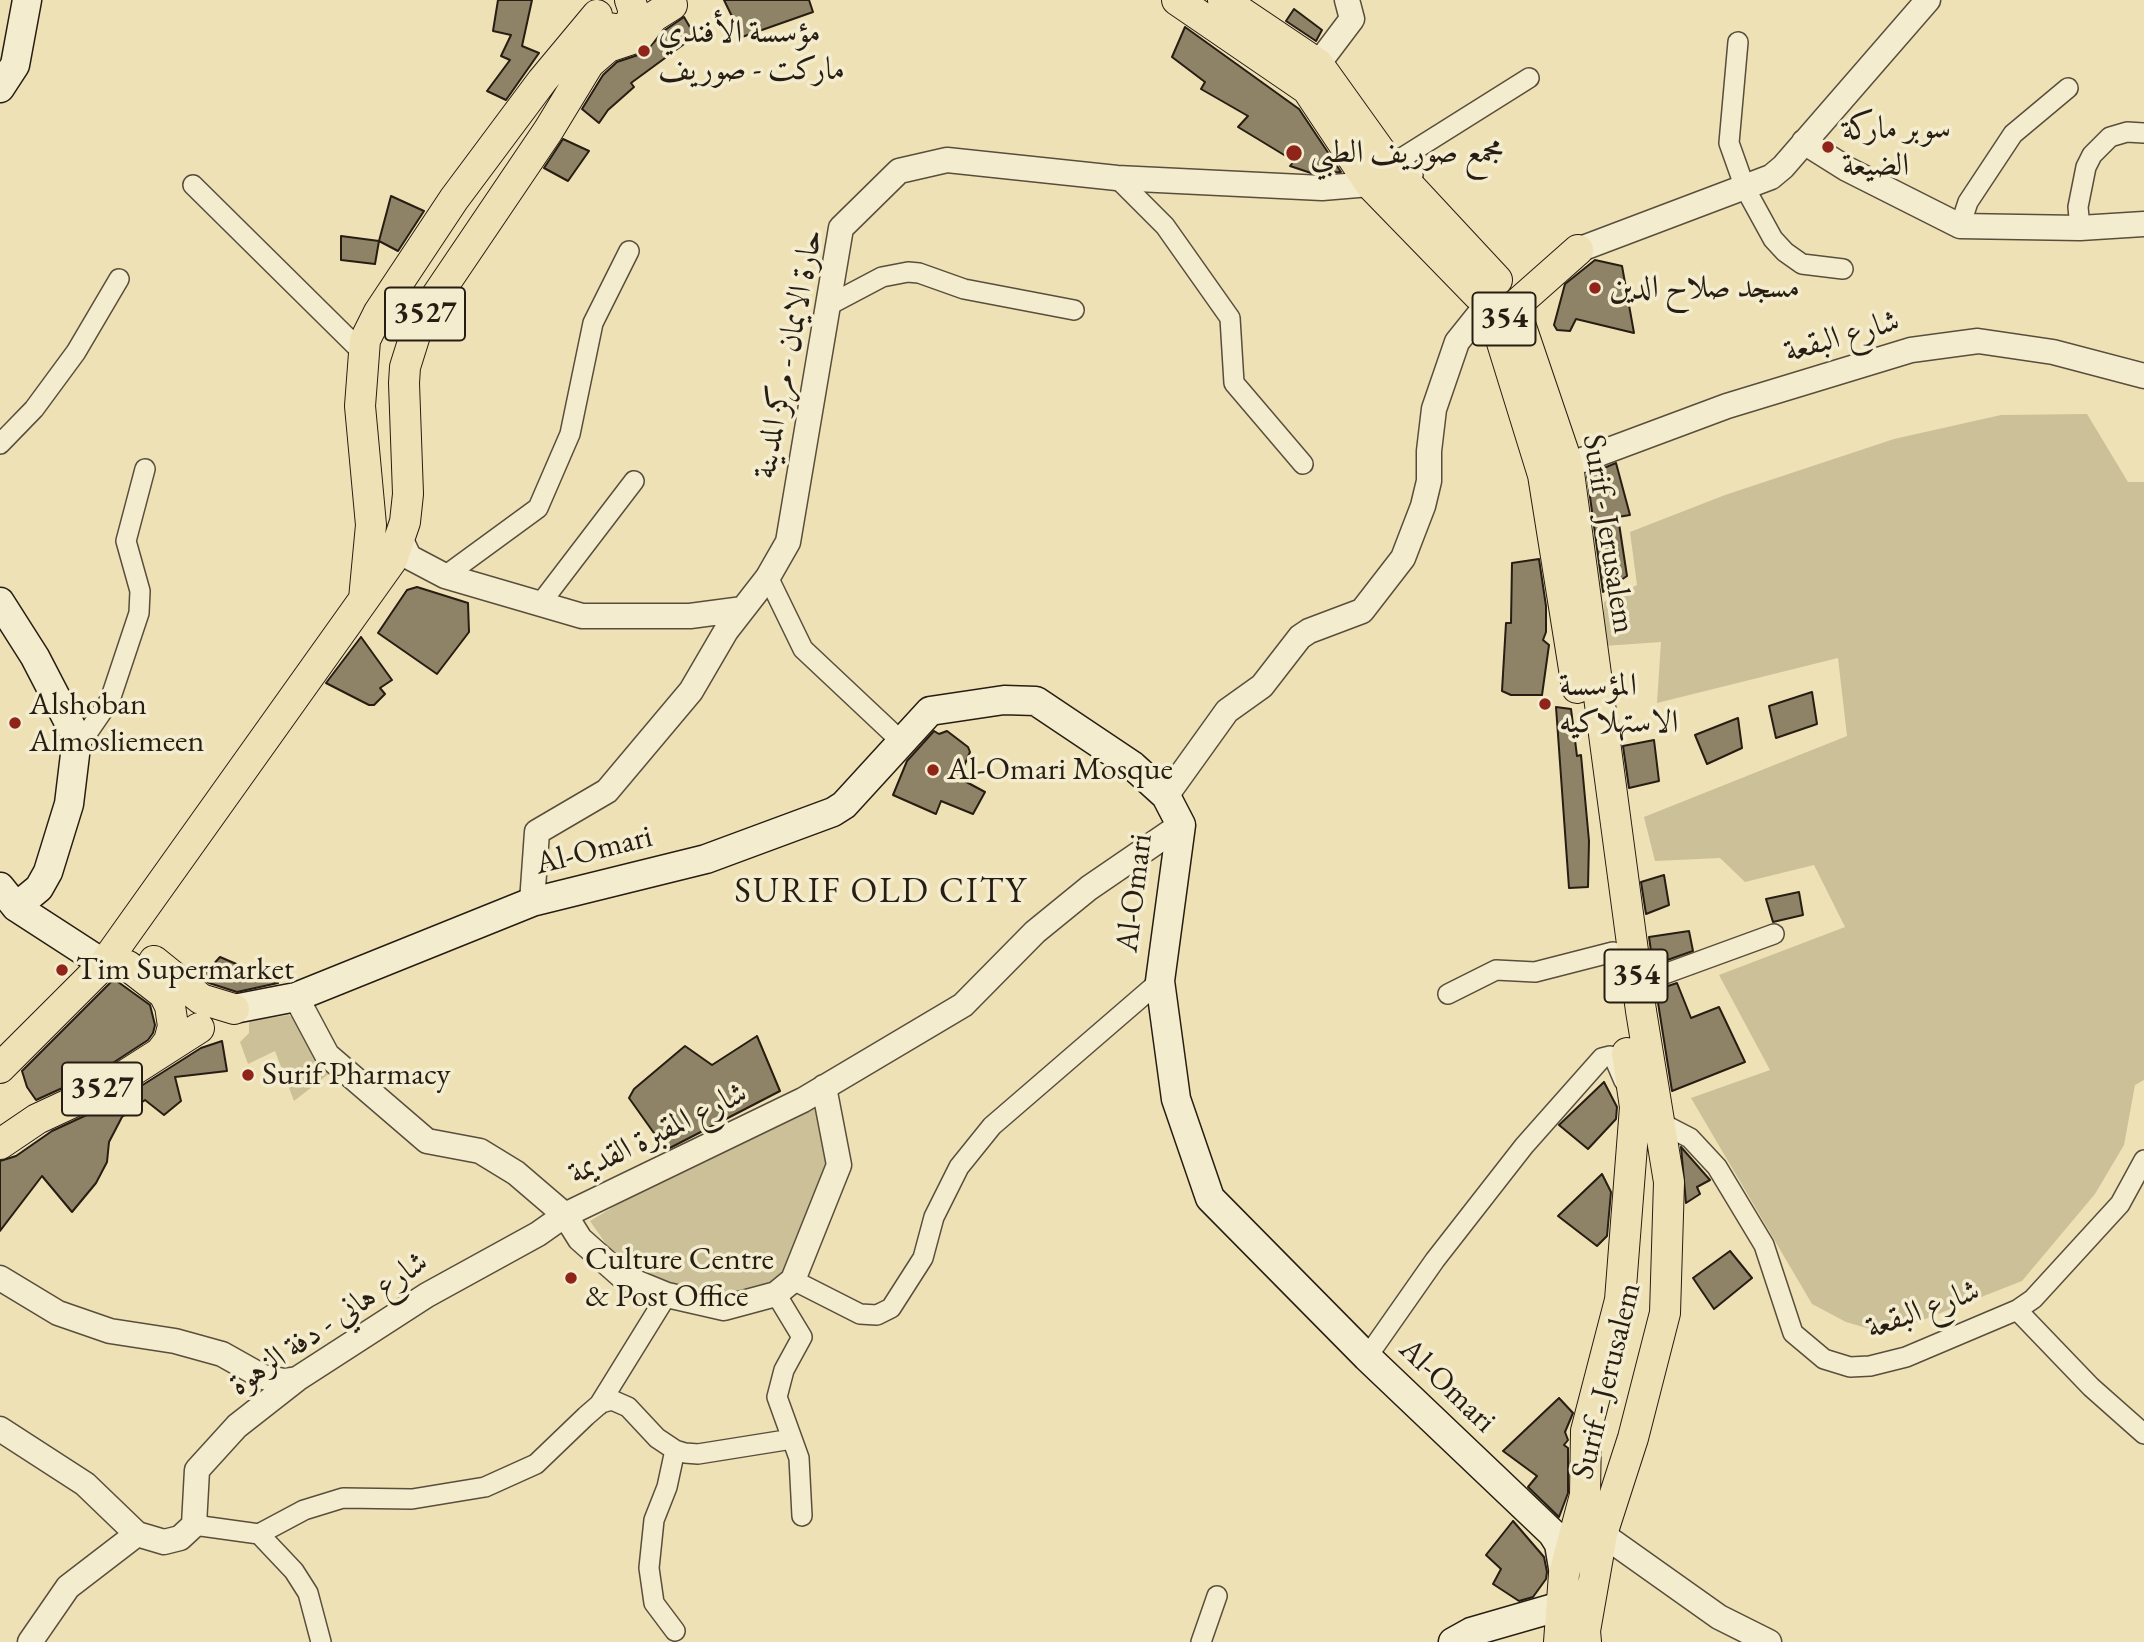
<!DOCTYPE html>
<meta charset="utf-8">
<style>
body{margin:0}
canvas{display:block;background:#eee1b5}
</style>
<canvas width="2144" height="1642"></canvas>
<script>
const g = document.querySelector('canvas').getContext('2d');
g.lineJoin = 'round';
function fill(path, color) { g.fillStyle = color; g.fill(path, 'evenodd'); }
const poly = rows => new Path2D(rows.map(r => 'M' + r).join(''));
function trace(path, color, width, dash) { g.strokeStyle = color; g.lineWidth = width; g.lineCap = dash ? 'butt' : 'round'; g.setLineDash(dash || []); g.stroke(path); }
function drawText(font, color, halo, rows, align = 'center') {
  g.font = font + ' "EB Garamond",Amiri,serif'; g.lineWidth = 7; g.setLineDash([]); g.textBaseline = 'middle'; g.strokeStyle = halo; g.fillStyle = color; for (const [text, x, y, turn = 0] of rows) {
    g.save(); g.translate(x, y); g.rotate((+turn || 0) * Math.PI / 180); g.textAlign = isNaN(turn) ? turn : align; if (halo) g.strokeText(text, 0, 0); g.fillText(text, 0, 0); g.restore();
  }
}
const green = poly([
 [2087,414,2128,482,2144,482,2144,1080,2135,1085,2124,1145,2095,1194,2022,1281,1887,1334,1846,1322,1812,1304,1691,1098,1770,1070,1719,975,1845,927,1814,865,1745,882,1720,858,1655,861,1644,817,1847,736,1838,658,1657,703,1661,642,1604,646,1604,602,1637,585,1630,532,1725,495,1894,439,2001,415],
 [289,1015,302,1026,335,1069,294,1101,275,1051,248,1064,240,1042,249,1033,249,1021],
 [817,1084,833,1163,781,1283,723,1302,624,1270,590,1221]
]);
const building = poly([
 [498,0,532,0,522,46,539,53,506,100,487,91,510,60,501,56,511,35,493,31,498,0],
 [724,0,809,0,813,12,742,37,724,0],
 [1294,9,1322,30,1316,41,1286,21,1294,9],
 [684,17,695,36,631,83,634,87,608,110,599,123,582,109,603,75,617,62,644,53,665,30,684,17],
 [1185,27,1299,109,1341,172,1311,173,1290,166,1294,161,1238,127,1248,116,1201,89,1205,82,1172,57,1185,27],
 [563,139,589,151,568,181,544,168,563,139],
 [391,196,424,211,398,251,379,241,391,196],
 [341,236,379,241,375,264,341,260,341,236],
 [1595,260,1622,266,1634,333,1576,319,1570,331,1557,330,1554,325,1565,284,1595,260],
 [1616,463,1630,515,1618,517,1627,576,1603,592,1587,475,1616,463],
 [1539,559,1546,606,1546,632,1543,640,1549,645,1542,695,1511,695,1502,691,1506,623,1511,623,1512,563,1539,559],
 [417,587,468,603,469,632,437,674,378,633,407,590,417,587],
 [361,637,392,680,380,688,385,694,374,705,369,705,326,683,361,637],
 [1812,692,1817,724,1776,738,1769,706,1812,692],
 [1556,707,1571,709,1577,756,1581,755,1589,841,1588,887,1569,888,1556,707],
 [1738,718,1742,748,1707,764,1695,735,1738,718],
 [934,731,939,734,947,731,968,747,970,752,959,778,985,792,973,814,941,801,936,814,893,795,907,761,934,731],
 [1654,740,1659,781,1629,788,1623,746,1654,740],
 [1664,875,1669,905,1646,914,1641,882,1664,875],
 [1799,892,1803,915,1773,922,1766,899,1799,892],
 [1689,931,1693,951,1653,965,1649,937,1689,931],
 [220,957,241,966,234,981,278,980,278,983,237,992,209,983,202,977,220,957],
 [114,979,150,1005,155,1025,153,1033,148,1040,102,1070,36,1100,27,1087,22,1071,114,979],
 [1677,983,1691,1018,1719,1007,1745,1062,1672,1091,1656,990,1677,983],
 [757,1036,780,1091,666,1150,629,1098,634,1089,685,1046,712,1065,757,1036],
 [222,1041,227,1071,175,1077,181,1101,164,1115,145,1100,122,1117,109,1142,107,1162,96,1183,72,1212,42,1176,0,1231,0,1161,16,1156,52,1131,119,1100,201,1048,222,1041],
 [1604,1082,1617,1107,1616,1119,1588,1149,1559,1125,1604,1082],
 [1681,1147,1710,1180,1697,1187,1700,1194,1686,1203,1681,1147],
 [1602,1174,1611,1192,1607,1236,1597,1246,1558,1216,1602,1174],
 [1730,1251,1752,1278,1714,1309,1693,1278,1730,1251],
 [1559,1398,1573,1413,1565,1432,1568,1440,1564,1445,1568,1448,1568,1493,1559,1517,1528,1487,1537,1476,1503,1451,1559,1398],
 [1513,1521,1544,1557,1547,1572,1546,1579,1533,1597,1519,1601,1493,1584,1501,1569,1486,1555,1513,1521]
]);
const minor = poly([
 [1738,42,1729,143,1745,188,1773,239,1785,252,1802,264,1843,269],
 [1413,175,1400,159,1529,78],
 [1117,178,1165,226,1230,318,1234,383,1303,464],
 [193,185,363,353],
 [1960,226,1968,202,2013,134,2068,88],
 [2080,228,2078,207,2086,167,2092,155,2110,137,2127,132,2144,133],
 [829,305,882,277,908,272,919,273,964,289,1074,310],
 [0,444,34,409,76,352,119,279],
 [445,576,538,508,570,434,593,323,629,251],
 [768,577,803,649,903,743],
 [540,604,634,481],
 [77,748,110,700,139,613,140,591,126,541,145,469],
 [1637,984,1774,934],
 [1448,994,1496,970,1535,972,1613,952],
 [1661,1123,1690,1138,1717,1167,1764,1245,1793,1333,1824,1359,1850,1367,1870,1366,1906,1357,2017,1310,2033,1299,2120,1204,2144,1160],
 [793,1280,860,1314,877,1315,891,1308,923,1258,934,1217,959,1167,992,1126,1160,981],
 [776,1294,802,1337,784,1370,777,1397,799,1458,802,1516],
 [2017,1310,2091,1387,2144,1434],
 [1367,1357,1435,1260,1524,1146,1602,1058,1610,1056,1615,1060,1624,1081],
 [599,1405,667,1295],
 [194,1525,259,1534,304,1510,343,1498,412,1499,485,1487,536,1464,586,1416,601,1403,612,1400,628,1407,657,1438,675,1450,685,1453,698,1454,792,1439],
 [259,1534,294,1571,308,1593,321,1642],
 [675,1631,654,1603,649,1568,654,1520,667,1487,675,1450],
 [1201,1642,1217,1596]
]);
const tertiary = poly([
 [1318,64,1352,19,1347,0],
 [1804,142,1847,169,1960,226,2080,228,2144,224],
 [1578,250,1771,177,1783,167,1928,0],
 [1550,472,1727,406,1911,350,1978,341,2053,352,2144,376],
 [402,529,402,542,409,557,445,576,582,616,690,616,743,609],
 [1166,796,1227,711,1262,686,1300,637,1309,631,1362,611,1403,558,1423,506,1429,481,1429,451,1434,409,1457,342,1481,312],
 [532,902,537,832,607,791,691,691,726,631,768,577,788,542,841,228,899,171,947,160,1117,178,1322,188,1370,184],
 [296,997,327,1055,427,1141,480,1151,516,1173,565,1215,580,1239,623,1277,667,1295,724,1308,776,1294,793,1280,839,1165,824,1087],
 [0,1278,58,1313,110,1331,175,1341,222,1354,263,1377,284,1381,297,1379],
 [0,1429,85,1484,137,1534,164,1542,180,1538,194,1525,197,1470,237,1426,297,1379,427,1295,538,1234,565,1215,803,1100,963,1005,1035,932,1089,888,1181,825],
 [1602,1534,1719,1617,1769,1642],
 [30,1642,68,1587,137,1534]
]);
const secondary = poly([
 [0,88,15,65,27,0],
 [0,602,35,657,77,738,69,804,48,872,39,888,16,907],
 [0,887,16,907,104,964],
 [234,1009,296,997,532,902,706,859,833,812,844,805,930,711,1004,700,1036,701,1133,766,1166,796,1181,825,1160,981,1176,1099,1210,1198,1367,1357,1552,1533,1559,1544,1564,1574],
 [1453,1642,1471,1632,1561,1606]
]);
const primary = poly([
 [1177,0,1307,89,1370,184,1478,295],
 [1223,0,1318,64,1391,166,1497,280],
 [609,28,620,30,630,23,634,12,630,0],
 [592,61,608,47,638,37,653,17,672,5],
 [1517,304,1578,250],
 [1515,309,1568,465,1641,1011,1669,1182,1665,1313,1633,1438,1602,1534,1585,1631,1586,1642],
 [1495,320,1543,475,1577,688],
 [364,599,371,525,360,406,365,340,379,312,454,199,542,81,597,15],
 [154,961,201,999,234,1009],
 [104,964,115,961,128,966,164,994,170,1006,173,1026,169,1041,160,1053],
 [0,1068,104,964,392,560,405,522,408,494,404,383,405,367,416,332,431,304,548,131,610,29],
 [0,1144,37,1119,110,1085,199,1028],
 [1559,1642,1564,1574,1585,1495,1586,1431,1620,1300,1635,1107,1627,1053]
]);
const markers = [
 [644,51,7,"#8f2418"],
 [1828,147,7,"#8f2418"],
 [1294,153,9,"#8f2418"],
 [1595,288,7,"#8f2418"],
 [1545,704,7,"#8f2418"],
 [15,723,7,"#8f2418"],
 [933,770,7,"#8f2418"],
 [62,970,7,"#8f2418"],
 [248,1075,7,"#8f2418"],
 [571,1278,7,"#8f2418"]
];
const shields = [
 [425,314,80],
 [1504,319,63],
 [1636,976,63],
 [102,1089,80]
];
const shieldNames = [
 ["3527",425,314],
 ["354",1504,319],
 ["354",1636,976],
 ["3527",102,1089]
];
const poiNames = [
 ["مؤسسة الأفندي",658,33],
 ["ماركت - صوريف",658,70],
 ["سوبر ماركة",1842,129],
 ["الضيعة",1842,166],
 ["مجمع صوريف الطبي",1310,153],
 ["مسجد صلاح الدين",1609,288],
 ["المؤسسة",1559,686],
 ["الاستهلاكيه",1559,723],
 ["Alshoban",29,705],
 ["Almosliemeen",29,742],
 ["Al-Omari Mosque",947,770],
 ["Tim Supermarket",76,970],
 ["Surif Pharmacy",262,1075],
 ["Culture Centre",585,1260],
 ["& Post Office",585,1297]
];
const streetNames = [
 ["شارع البقعة",1842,337,-16],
 ["حارة الايمان - مركز المدينة",789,354,-79],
 ["Surif - Jerusalem",1608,534,81],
 ["Al-Omari",594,851,-14],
 ["Al-Omari",1135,893,-83],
 ["شارع المقبرة القديمة",658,1134,-26],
 ["شارع البقعة",1923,1310,-20],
 ["شارع هاني - دفة الزهوة",329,1324,-34],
 ["Surif - Jerusalem",1607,1381,-76],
 ["Al-Omari",1447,1386,44]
];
const quarterNames = [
 ["SURIF OLD CITY",881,892]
];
fill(green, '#ccc099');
fill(building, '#8e8367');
trace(building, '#271d13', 2);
trace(minor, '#594e3c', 22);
trace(tertiary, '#594e3c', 27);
trace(secondary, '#271d13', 31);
trace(primary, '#271d13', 32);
trace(minor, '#f4eccf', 19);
trace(tertiary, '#f4eccf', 24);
trace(secondary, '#f4eccf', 28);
trace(primary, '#eee1b5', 30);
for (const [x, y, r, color] of markers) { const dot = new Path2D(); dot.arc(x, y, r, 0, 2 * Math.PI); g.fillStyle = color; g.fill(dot); trace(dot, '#f4eccf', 2.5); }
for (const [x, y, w] of shields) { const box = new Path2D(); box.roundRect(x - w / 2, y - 26.5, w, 53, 5); g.fillStyle = '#f4eccf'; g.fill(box); trace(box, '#271d13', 2); }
drawText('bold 30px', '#271d13', null, shieldNames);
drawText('32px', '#271d13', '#f4eccf', poiNames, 'left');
drawText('32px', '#271d13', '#f4eccf', streetNames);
g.letterSpacing = '2px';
drawText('35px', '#271d13', '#f4eccf', quarterNames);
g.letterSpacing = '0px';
</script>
